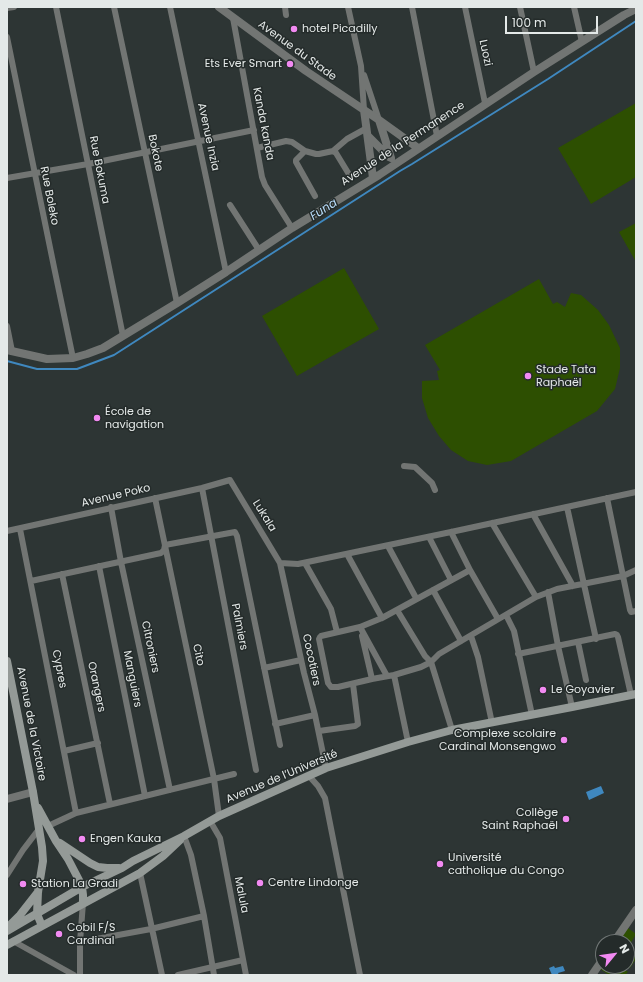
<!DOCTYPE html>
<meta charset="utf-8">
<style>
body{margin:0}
#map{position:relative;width:643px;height:982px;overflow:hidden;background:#2d3534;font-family:Poppins,sans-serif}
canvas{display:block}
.frame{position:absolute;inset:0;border:8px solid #e4e9e8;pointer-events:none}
.north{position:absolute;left:595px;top:934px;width:40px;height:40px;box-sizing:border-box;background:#242b2a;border:1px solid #717776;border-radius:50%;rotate:61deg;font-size:11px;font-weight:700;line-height:16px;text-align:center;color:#e4e9e8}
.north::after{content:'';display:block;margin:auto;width:14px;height:18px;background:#f28af2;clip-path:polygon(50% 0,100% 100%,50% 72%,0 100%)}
.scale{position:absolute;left:505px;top:16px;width:93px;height:18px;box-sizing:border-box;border:2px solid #e4e9e8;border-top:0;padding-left:5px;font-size:12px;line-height:14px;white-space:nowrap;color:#e4e9e8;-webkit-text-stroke:3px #242b2a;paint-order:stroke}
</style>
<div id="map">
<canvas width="643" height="982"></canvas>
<div class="frame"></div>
<div class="north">N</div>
<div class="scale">100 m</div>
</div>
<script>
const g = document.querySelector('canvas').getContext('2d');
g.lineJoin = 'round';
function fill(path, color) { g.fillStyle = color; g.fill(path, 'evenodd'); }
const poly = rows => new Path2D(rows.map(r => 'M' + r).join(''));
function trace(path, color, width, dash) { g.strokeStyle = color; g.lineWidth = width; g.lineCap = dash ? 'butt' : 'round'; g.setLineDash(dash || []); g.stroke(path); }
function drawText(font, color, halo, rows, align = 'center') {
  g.font = font + ' Poppins,sans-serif'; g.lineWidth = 3; g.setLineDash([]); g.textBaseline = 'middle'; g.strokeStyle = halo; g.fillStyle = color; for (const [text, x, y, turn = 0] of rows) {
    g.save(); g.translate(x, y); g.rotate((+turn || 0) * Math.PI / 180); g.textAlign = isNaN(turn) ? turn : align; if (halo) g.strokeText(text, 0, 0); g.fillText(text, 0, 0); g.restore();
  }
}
const green = poly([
 [636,103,636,177,591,204,558,148],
 [636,223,636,262,619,232],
 [344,268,379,329,297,376,262,316],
 [539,279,553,304,557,302,565,307,571,293,581,295,598,310,609,325,620,348,620,368,615,389,597,411,511,461,487,465,468,461,451,450,439,436,428,418,422,398,422,381,439,380,437,371,440,370,425,345],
 [628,928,636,934,629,946,627,944,627,942,623,942,620,939],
 [630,951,636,955,636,959,630,968,627,966,627,955],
 [603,966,615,966,609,975,600,969],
 [620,966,628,972,625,975,613,975]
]);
const water = poly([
 [601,786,604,793,589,800,586,792],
 [554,966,555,968,563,966,565,971,558,973,559,975,552,975,549,968]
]);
const stream = poly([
 [7,361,37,369,77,369,114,355,400,171,412,164,548,79,636,21]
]);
const minor = poly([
 [56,7,123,336],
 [114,7,177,303],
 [170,7,226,272],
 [285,7,286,15],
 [348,7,361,66,364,110],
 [412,7,437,136],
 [465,7,485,103],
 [520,7,534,72],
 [574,7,582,42],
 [7,8,14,7],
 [233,18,262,177,265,185,292,228],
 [7,37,54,267,73,358],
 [364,75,379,120],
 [257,148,286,141,292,142,305,151,316,154,319,154,333,151,336,153,350,176],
 [305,151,296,160,296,162,315,196],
 [333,151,347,139,367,128],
 [7,178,88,164,254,130],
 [230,205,259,250],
 [7,326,12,351],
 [404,466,415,467,432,483,435,490],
 [202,488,256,770],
 [155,498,214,779,219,816],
 [607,498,630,610,631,612,636,611],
 [111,507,121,562,170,790],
 [567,507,596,639],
 [533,514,573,586],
 [492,523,536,597],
 [20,529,76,813],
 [7,531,202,488,230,480,280,563,304,673,315,715,326,768],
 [451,532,470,570,498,619],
 [429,537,451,580],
 [388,546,416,598],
 [347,554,382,618],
 [280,563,298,564,451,532,636,492],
 [305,563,331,609,337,632],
 [99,566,145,796],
 [470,570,382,618,360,627,321,636,320,637,319,639,328,683,331,687,338,687,372,679,394,675,421,667,431,662,439,654,536,597,557,589,623,576,636,570],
 [62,574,110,804],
 [31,581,161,553,164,550,165,545,235,532,237,536,280,745],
 [433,590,461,641],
 [548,592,558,646,572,707],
 [397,610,425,656,431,662,452,730],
 [506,615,514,631,532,715],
 [360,627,387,676],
 [362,636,372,679],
 [471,636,478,657,492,723],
 [578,642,586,680],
 [518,654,615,634,617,635,618,637,631,695],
 [264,668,301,660],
 [394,675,408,742],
 [275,724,315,715],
 [319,731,355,726,358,724,353,684],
 [64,751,98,743],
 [309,776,318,786,325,798,360,975],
 [210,821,220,838,246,975],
 [48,826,76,813,234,774],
 [184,836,191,855,204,916,214,975],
 [140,873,162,975],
 [7,875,23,850,39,829],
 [13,941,74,975],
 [80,942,151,929,204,916],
 [80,975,80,942,83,903],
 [178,975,243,960]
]);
const tertiary = poly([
 [219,7,306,71,379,120,418,148],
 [364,110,373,178],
 [379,120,391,158],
 [368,136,389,157],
 [7,350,47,359,73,358,87,354,103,348,177,303,226,272,292,228,379,175,534,72,624,15,636,9],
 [7,799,33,792],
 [614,942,636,910],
 [592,975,603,959]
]);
const secondary = poly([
 [7,661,33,792,42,847,43,861,38,892,37,914,42,926],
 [38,808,56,841,68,859,80,882,82,887,83,895,83,903],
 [60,843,90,863,98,867,107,868,119,868],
 [8,927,20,915,38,892],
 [7,931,82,887,122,868,133,861,184,836,219,816,326,768,408,742,452,730,572,707,636,694],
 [7,945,140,873,163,856,180,840]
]);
const markers = [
 [294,29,4,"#f28af2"],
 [290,64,4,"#f28af2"],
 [528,376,4,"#f28af2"],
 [97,418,4,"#f28af2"],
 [543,690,4,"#f28af2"],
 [564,740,4,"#f28af2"],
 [566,819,4,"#f28af2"],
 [82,839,4,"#f28af2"],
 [440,864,4,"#f28af2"],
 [260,883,4,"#f28af2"],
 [23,884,4,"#f28af2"],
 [59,934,4,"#f28af2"]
];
const poiNames = [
 ["hotel Picadilly",302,29],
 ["Ets Ever Smart",282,64,"right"],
 ["Stade Tata",536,370],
 ["Raphaël",536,383],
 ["École de",105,412],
 ["navigation",105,425],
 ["Le Goyavier",551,690],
 ["Complexe scolaire",556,734,"right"],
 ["Cardinal Monsengwo",556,747,"right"],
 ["Collège",558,813,"right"],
 ["Saint Raphaël",558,826,"right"],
 ["Engen Kauka",90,839],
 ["Université",448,858],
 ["catholique du Congo",448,871],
 ["Centre Lindonge",268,883],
 ["Station La Gradi",31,884],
 ["Cobil F/S",67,928],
 ["Cardinal",67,941]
];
const streetNames = [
 ["Avenue du Stade",297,51,36],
 ["Luozi",485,53,78],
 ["Kanda kanda",263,124,79],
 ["Avenue Inzia",208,137,78],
 ["Avenue de la Permanence",403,144,-33],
 ["Bokote",155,153,78],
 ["Rue Bokuma",99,170,79],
 ["Rue Boleko",49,196,79],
 ["Avenue Poko",116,496,-13],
 ["Lukala",264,516,58],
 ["Palmiers",239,627,79],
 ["Citroniers",150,647,78],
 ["Cito",198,655,78],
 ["Cocotiers",311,660,78],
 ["Cypres",59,669,79],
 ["Manguiers",132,679,79],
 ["Orangers",96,687,78],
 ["Avenue de la Victoire",31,724,79],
 ["Avenue de l’Université",282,777,-23],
 ["Malula",241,895,79]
];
const waterNames = [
 ["Funa",324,210,-33]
];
fill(green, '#2d4f01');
fill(water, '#3f88bf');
trace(stream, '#3f88bf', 2);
trace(minor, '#727573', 6);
trace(tertiary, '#727573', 8);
trace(secondary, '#949a97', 8);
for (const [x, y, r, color] of markers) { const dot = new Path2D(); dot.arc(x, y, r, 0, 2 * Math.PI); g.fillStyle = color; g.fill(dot); trace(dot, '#242b2a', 1.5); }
drawText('11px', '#e4e9e8', '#242b2a', poiNames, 'left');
drawText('11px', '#e4e9e8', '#242b2a', streetNames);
drawText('italic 12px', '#badefc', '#242b2a', waterNames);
</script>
